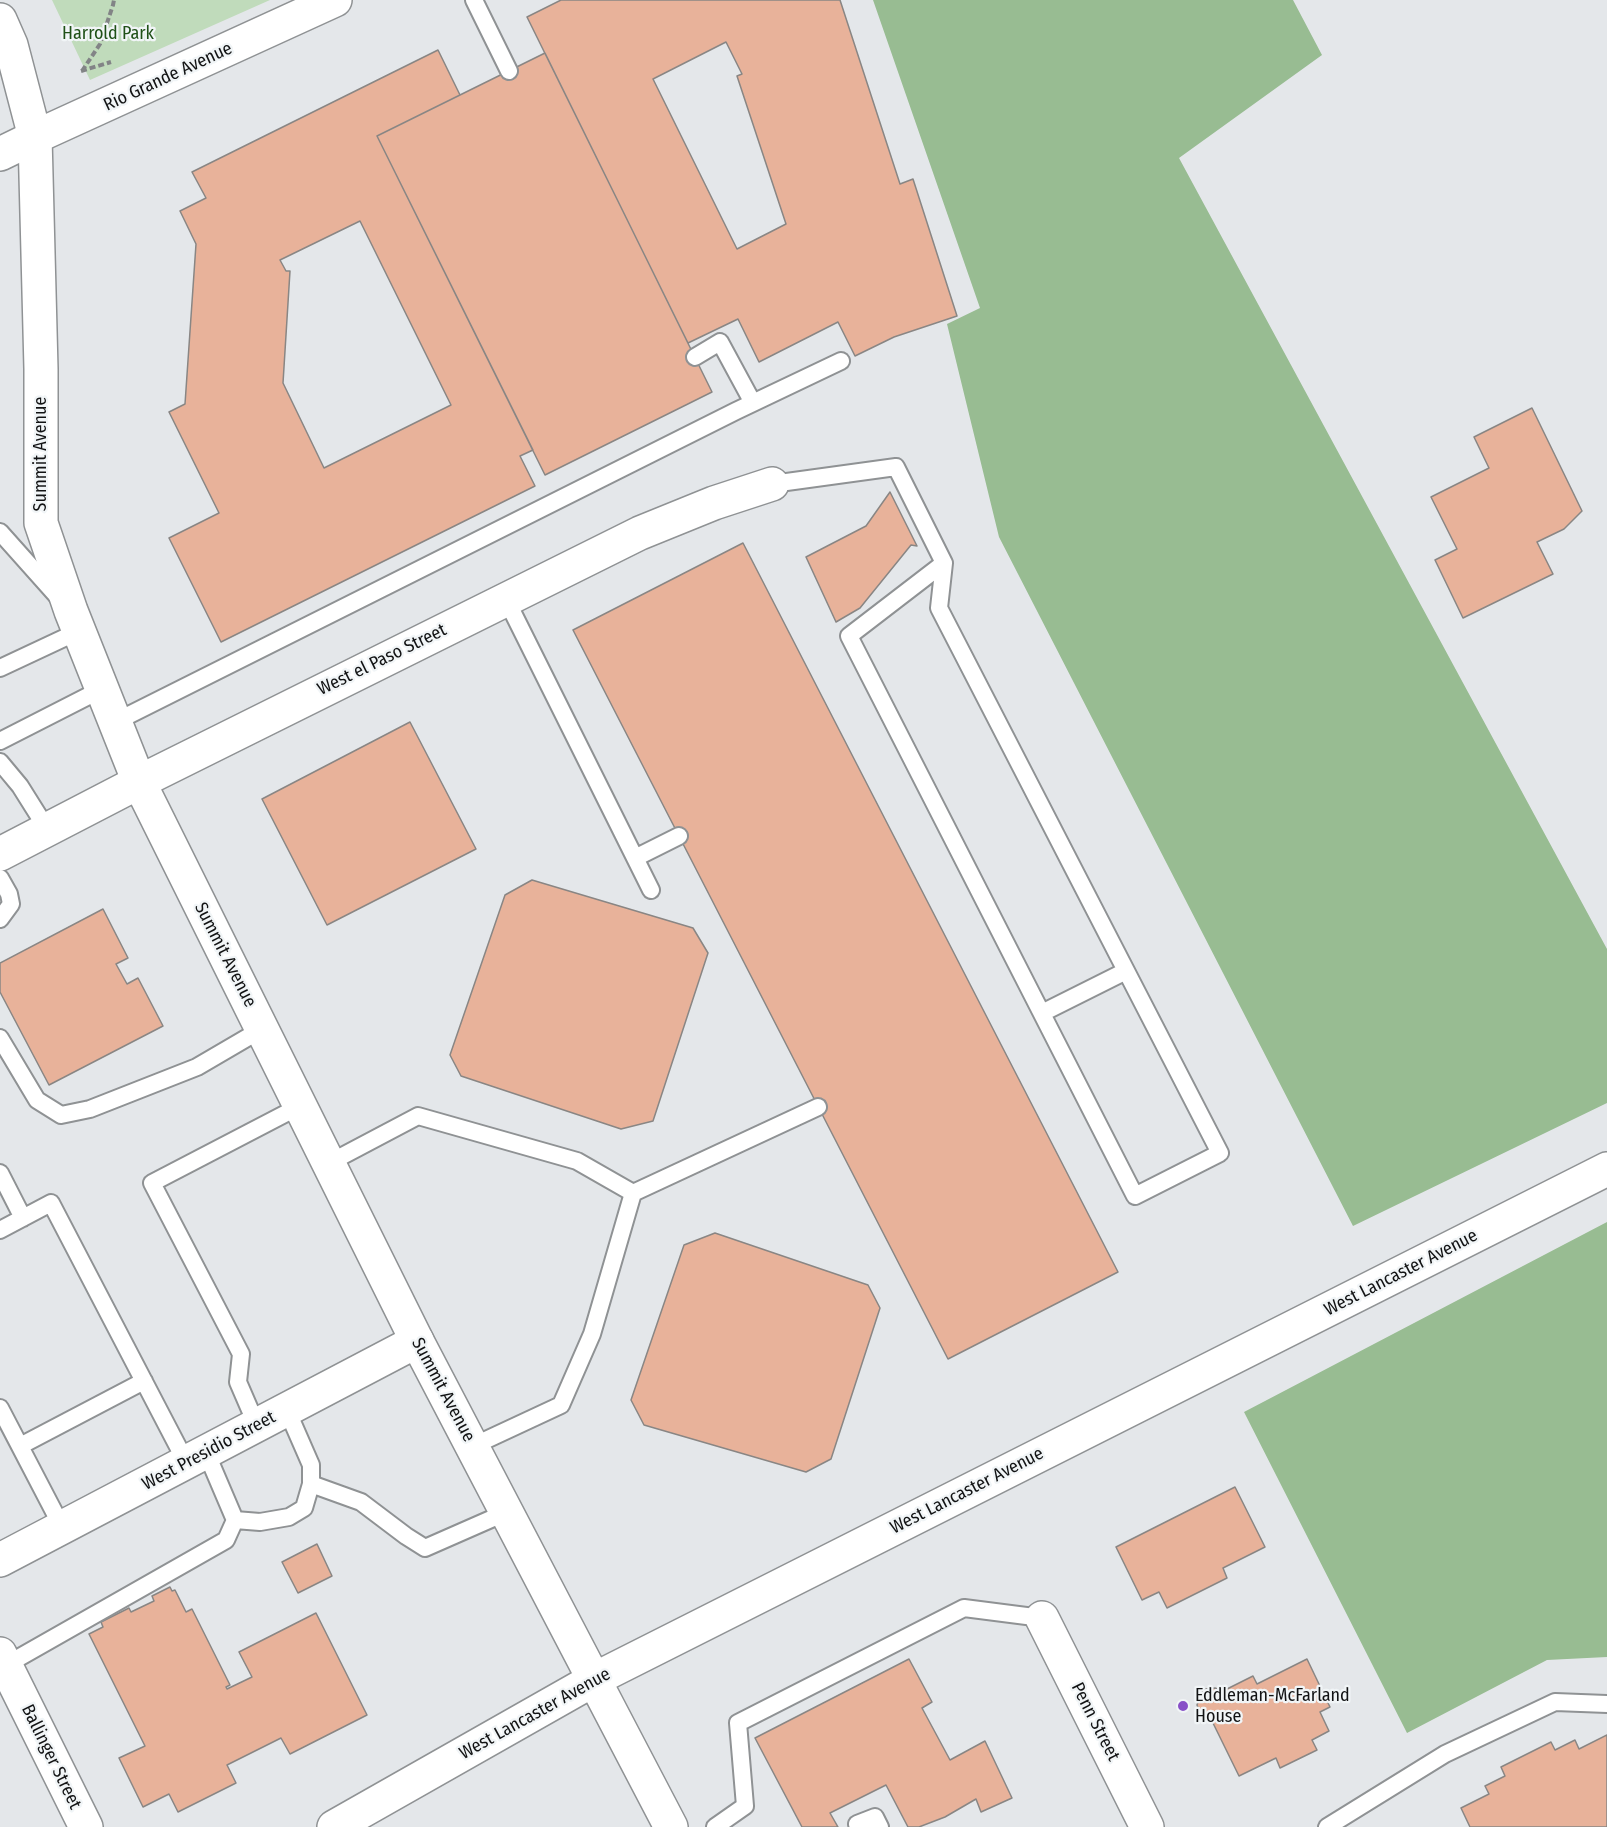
<!DOCTYPE html>
<style>
body{margin:0}
canvas{display:block;background:#e4e7ea}
</style>
<canvas width="1607" height="1827"></canvas>
<script>
const g = document.querySelector('canvas').getContext('2d');
g.lineJoin = 'round';
function fill(path, color) { g.fillStyle = color; g.fill(path, 'evenodd'); }
const poly = rows => new Path2D(rows.map(r => 'M' + r).join(''));
function trace(path, color, width, dash) { g.strokeStyle = color; g.lineWidth = width; g.lineCap = dash ? 'butt' : 'round'; g.setLineDash(dash || []); g.stroke(path); }
function drawText(font, color, halo, rows, align = 'center') {
  g.font = font + ' "Fira Sans Condensed",sans-serif'; g.lineWidth = 4.5; g.setLineDash([]); g.textBaseline = 'middle'; g.strokeStyle = halo; g.fillStyle = color; for (const [text, x, y, turn = 0] of rows) {
    g.save(); g.translate(x, y); g.rotate((+turn || 0) * Math.PI / 180); g.textAlign = isNaN(turn) ? turn : align; if (halo) g.strokeText(text, 0, 0); g.fillText(text, 0, 0); g.restore();
  }
}
const green = poly([
 [52,0,270,0,90,80]
]);
const forest = poly([
 [873,0,1293,0,1322,55,1179,158,1607,949,1607,1103,1353,1226,999,537,947,324,980,308],
 [1607,1222,1607,1657,1547,1660,1407,1733,1244,1412]
]);
const building = poly([
 [561,0,840,0,900,184,913,179,957,316,894,337,855,356,838,322,759,362,738,319,688,343,527,17,561,0],
 [726,42,742,74,737,76,786,224,737,249,653,79,726,42],
 [438,50,460,95,377,136,533,450,520,456,535,486,221,642,169,538,219,513,169,412,185,404,196,244,180,211,206,198,192,172,438,50],
 [360,221,451,405,324,468,283,383,290,271,286,271,280,260,360,221],
 [545,53,712,392,545,475,377,136,545,53],
 [1532,408,1582,511,1564,529,1537,542,1553,574,1463,618,1435,560,1457,549,1431,497,1489,468,1474,437,1532,408],
 [890,492,917,546,911,545,860,608,836,622,806,557,866,526,890,492],
 [743,543,1118,1272,948,1359,573,630,743,543],
 [410,722,476,849,327,925,262,799,410,722],
 [532,880,693,928,708,953,653,1121,621,1129,461,1076,450,1055,505,895,532,880],
 [103,909,128,958,116,964,127,984,138,978,163,1026,49,1085,0,992,0,963,103,909],
 [715,1233,868,1285,880,1308,831,1459,806,1472,644,1425,631,1400,684,1245,715,1233],
 [1235,1487,1265,1547,1223,1568,1227,1578,1167,1608,1159,1592,1142,1600,1116,1547,1235,1487],
 [317,1544,332,1576,298,1593,282,1562,317,1544],
 [170,1587,172,1591,175,1590,186,1612,192,1609,230,1685,226,1687,227,1689,252,1677,239,1652,316,1613,367,1715,290,1754,281,1738,227,1765,236,1783,178,1812,169,1794,143,1807,119,1758,145,1746,89,1634,103,1627,101,1622,129,1608,131,1612,154,1601,152,1596,170,1587],
 [909,1659,932,1702,922,1708,950,1760,985,1741,1012,1798,981,1812,976,1799,945,1817,919,1827,908,1827,886,1785,830,1813,838,1827,802,1827,755,1738,909,1659],
 [1307,1659,1330,1707,1320,1712,1329,1731,1312,1740,1317,1750,1280,1768,1276,1758,1239,1776,1211,1719,1206,1718,1200,1713,1197,1705,1201,1693,1206,1689,1215,1688,1223,1691,1253,1676,1257,1684,1307,1659],
 [1607,1735,1607,1827,1470,1827,1461,1808,1489,1794,1485,1786,1505,1776,1501,1767,1551,1742,1555,1750,1575,1740,1579,1749,1607,1735]
]);
const path = poly([
 [81,71,111,62],
 [82,71,100,44,113,5,114,0]
]);
const service = poly([
 [474,0,509,71],
 [695,357,720,342,753,403],
 [772,484,896,467,944,563,939,608,1220,1153,1135,1196,849,636,944,563],
 [0,532,58,597],
 [506,599,651,890],
 [0,668,79,631],
 [115,722,736,411,841,361],
 [0,741,102,689],
 [0,762,20,786,47,829],
 [635,858,679,836],
 [0,878,9,894,11,904,0,919],
 [1042,1013,1126,971],
 [0,1038,37,1100,61,1115,90,1109,197,1067,262,1029],
 [329,1163,418,1116,577,1161,633,1193,592,1334,561,1405,473,1446],
 [0,1173,23,1218],
 [633,1193,818,1107],
 [0,1230,51,1203,186,1462],
 [0,1408,62,1527],
 [257,1426,238,1382,241,1354,152,1183,300,1106],
 [20,1446,144,1381],
 [311,1484,361,1502,406,1536,425,1548,507,1512],
 [235,1520,260,1522,289,1517,304,1508,311,1484,311,1465,287,1410],
 [6,1665,226,1540,235,1520,206,1452],
 [857,1824,875,1817,880,1827],
 [715,1827,745,1806,738,1723,964,1608,1042,1618],
 [1327,1827,1445,1754,1555,1702,1607,1704]
]);
const minor = poly([
 [35,137,335,0],
 [0,854,139,782,640,533,714,503,772,484],
 [0,1560,417,1341],
 [1042,1618,1147,1827],
 [0,1654,86,1827]
]);
const tertiary = poly([
 [0,154,35,137]
]);
const secondary = poly([
 [0,20,11,45,35,137,41,369,41,523,71,611,139,782,417,1341,671,1827],
 [334,1827,595,1679,1607,1169]
]);
const markers = [
 [1183,1706,6,"#8850c7"]
];
const parkNames = [
 ["Harrold Park",108,34]
];
const streetNames = [
 ["Rio Grande Avenue",168,77,-25],
 ["Summit Avenue",41,454,-90],
 ["West el Paso Street",382,660,-26],
 ["Summit Avenue",225,955,63],
 ["West Lancaster Avenue",1401,1273,-27],
 ["Summit Avenue",443,1390,62],
 ["West Presidio Street",209,1451,-28],
 ["West Lancaster Avenue",967,1491,-27],
 ["West Lancaster Avenue",535,1714,-29],
 ["Penn Street",1095,1722,63],
 ["Ballinger Street",51,1757,64]
];
const poiNames = [
 ["Eddleman-McFarland",1195,1696],
 ["House",1195,1717]
];
fill(green, '#c0dbbb');
fill(forest, '#98bc92');
fill(building, '#e8b29a');
trace(building, '#898684', 1.5);
trace(service, '#8f9294', 20);
trace(minor, '#8f9294', 36);
trace(tertiary, '#8f9294', 36);
trace(secondary, '#8f9294', 36);
trace(path, '#828486', 4, [6, 3]);
trace(service, '#fff', 16);
trace(minor, '#fff', 33);
trace(tertiary, '#fff', 33);
trace(secondary, '#fff', 33);
for (const [x, y, r, color] of markers) { const dot = new Path2D(); dot.arc(x, y, r, 0, 2 * Math.PI); g.fillStyle = color; g.fill(dot); trace(dot, '#f1f5f7', 2); }
drawText('18px', '#1f5017', '#f1f5f7', parkNames);
drawText('18px', '#121314', '#f1f5f7', streetNames);
drawText('18px', '#121314', '#f1f5f7', poiNames, 'left');
</script>
